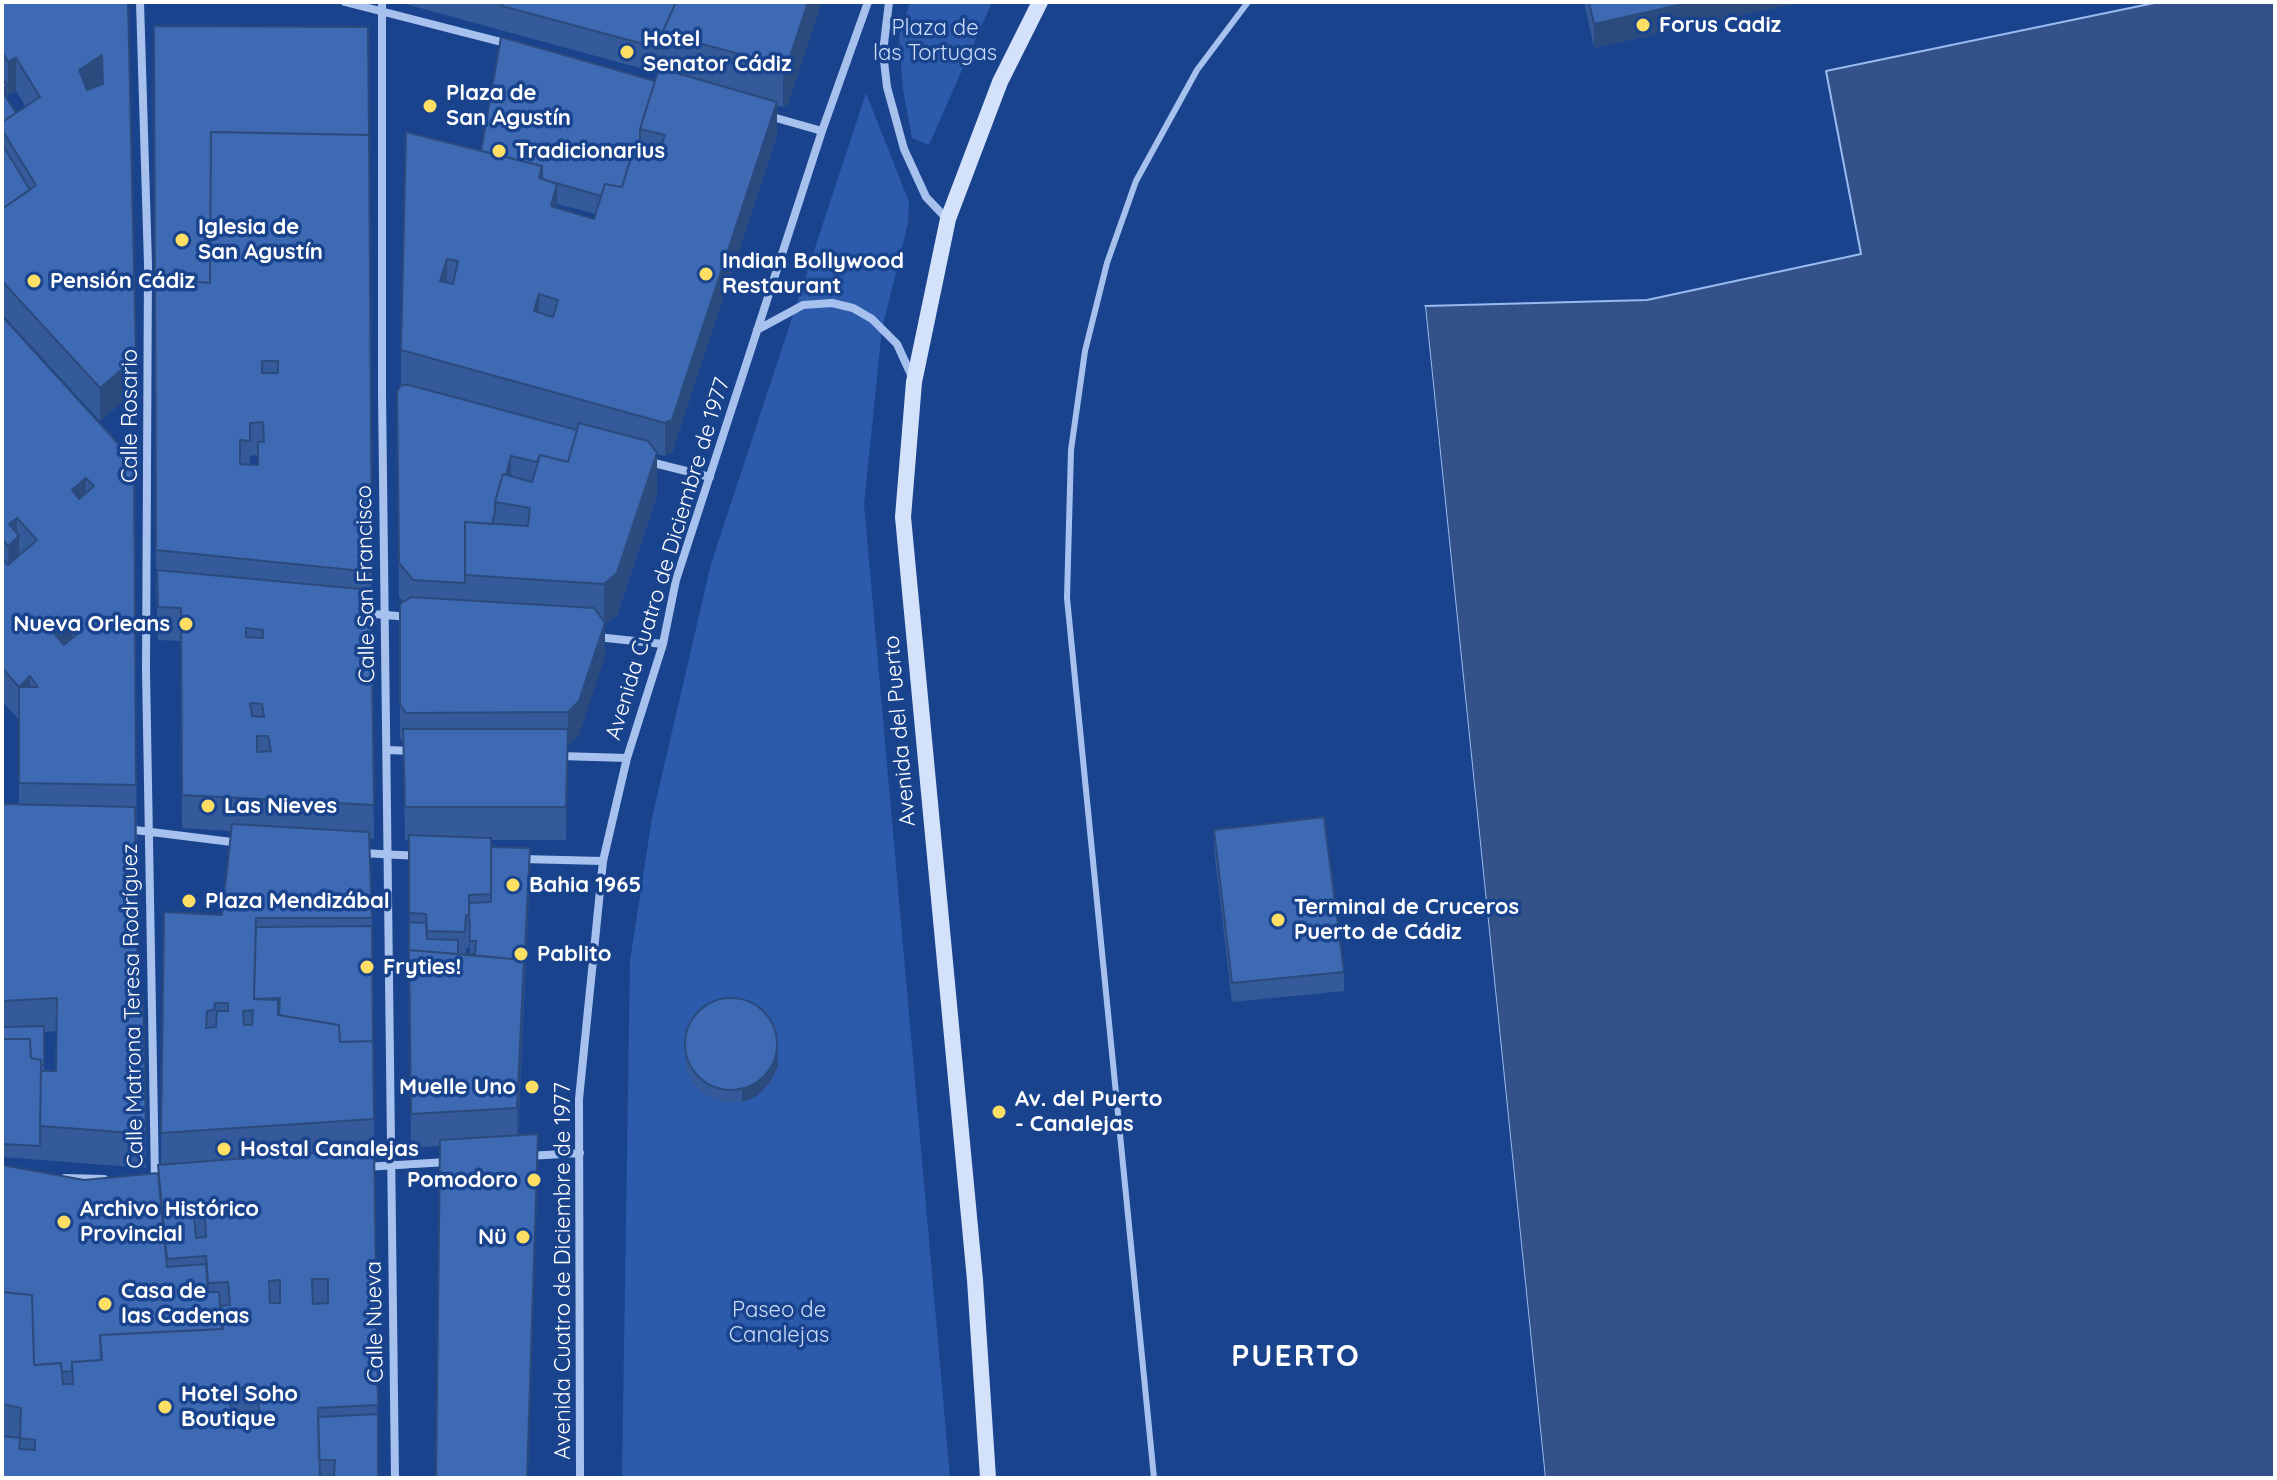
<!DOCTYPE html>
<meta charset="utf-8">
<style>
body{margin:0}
#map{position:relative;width:2277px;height:1480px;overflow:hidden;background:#1a438d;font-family:Quicksand,sans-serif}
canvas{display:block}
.frame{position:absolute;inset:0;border:4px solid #fff;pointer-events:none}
</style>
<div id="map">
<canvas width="2277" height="1480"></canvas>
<div class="frame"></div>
</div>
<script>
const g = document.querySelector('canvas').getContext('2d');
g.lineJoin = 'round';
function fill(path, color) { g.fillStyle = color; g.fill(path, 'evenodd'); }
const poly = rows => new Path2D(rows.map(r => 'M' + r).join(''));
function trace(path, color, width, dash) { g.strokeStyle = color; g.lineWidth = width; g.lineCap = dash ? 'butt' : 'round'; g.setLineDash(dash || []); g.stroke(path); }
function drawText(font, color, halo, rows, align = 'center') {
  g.font = font + ' Quicksand,sans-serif'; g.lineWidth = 7; g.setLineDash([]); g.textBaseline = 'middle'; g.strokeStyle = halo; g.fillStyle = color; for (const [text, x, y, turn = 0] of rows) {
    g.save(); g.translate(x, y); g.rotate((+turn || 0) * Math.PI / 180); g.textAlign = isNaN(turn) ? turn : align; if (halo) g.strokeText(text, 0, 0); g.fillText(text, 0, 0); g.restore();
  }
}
const green = poly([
 [910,2,992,2,929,145,912,138,903,90,899,36],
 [866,93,909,202,908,223,882,329,864,504,950,1478,622,1478,630,961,652,818,711,564]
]);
const water = poly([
 [2159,2,2275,2,2275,1478,1545,1478,1425,306,1647,300,1861,254,1826,71,2159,2]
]);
const pier = poly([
 [1425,306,1545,1478,1541,1478,1421,308]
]);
const lane = poly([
 [1154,1478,1067,598,1071,450,1085,351,1107,263,1136,181,1197,70,1248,2]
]);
const street = poly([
 [140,2,148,264,146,670,155,1181],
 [345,2,509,44],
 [382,2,382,393,395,1478],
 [889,2,883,52,887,87,904,149,926,197,947,219],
 [769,116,822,131],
 [757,330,803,305,832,303,853,308,872,319,897,344,913,379],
 [650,462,710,477],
 [362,613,409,617],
 [597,637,663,644],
 [387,750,414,751],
 [560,756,627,758],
 [127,829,240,843],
 [361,853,420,856],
 [521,859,603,861],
 [528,1156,580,1153],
 [365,1167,447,1162],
 [65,1178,104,1179],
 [580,1478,579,1099,603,861,627,758,663,644,676,580,822,131,868,2]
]);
const secondary = poly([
 [988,1478,975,1280,903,517,914,382,948,219,1000,82,1040,2]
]);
const wall = poly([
 [2,2,128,2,136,390,100,421,2,314],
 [16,91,26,107,16,113,7,98,7,94,8,95],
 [398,2,822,2,788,104,783,107,777,106,777,135,672,453,665,456,657,454,657,495,617,615,605,624,605,656,579,735,568,745,566,840,491,840,491,847,530,873,518,1135,538,1167,440,1146,411,1148,409,840,405,840,403,743,400,738,400,604,403,602,399,597,397,392,406,385,401,384,401,350,481,151,655,81,658,73],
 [557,204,596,214,594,219,557,208],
 [469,928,470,954,466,954,466,948,469,948],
 [1584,2,1802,2,1594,48],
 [154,26,372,572,371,605,374,839,369,838,372,918,378,1478,2,1478,2,1165,84,1180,158,1173,158,1165,161,1164,164,912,222,915,231,831,182,828,181,641,158,640,156,583],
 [258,455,258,465,250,464,250,456],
 [2,316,134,461,138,996,146,1134,146,1168,2,1157,2,804,19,804,19,720,2,701],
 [57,1031,56,1071,44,1071,44,1032],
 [1214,830,1344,972,1344,991,1232,1002,1214,849],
 [687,1030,778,1066,771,1081,757,1096,742,1102,726,1103,704,1094,693,1083,686,1068]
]);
const shadedWall = poly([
 [808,2,822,2,788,104,783,107,783,66],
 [1692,2,1802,2,1594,48,1594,24],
 [102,55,102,88,79,104,79,70],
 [16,58,16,91,8,95,8,62],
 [7,86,7,110,2,114,2,90],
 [777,102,777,135,672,453,665,456,665,423],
 [557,184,557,217,551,206],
 [447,259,447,292,440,281],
 [539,294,539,327,534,311],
 [136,357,136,390,100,421,100,388],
 [657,453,657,495,617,615,605,624,605,656,579,735,568,745,568,712,604,625,604,584],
 [511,456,511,489,498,503],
 [86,478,86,511,72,490],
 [17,518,17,537,19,536,19,569,8,579,9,524],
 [72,617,72,651,54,666,54,633],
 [30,676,30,709,19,687],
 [568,729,568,763,566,840,566,807],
 [530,848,530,873,517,1142,517,1108],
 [778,1053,778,1066,771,1081,757,1096,742,1102,742,1089],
 [538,1134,538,1167,528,1478,527,1478]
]);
const building = poly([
 [2,2,128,2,136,357,100,388,2,281,2,209,36,185,2,130,2,122,40,97,16,58,8,62,2,51,2,2],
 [102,55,103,84,87,90,79,70,102,55],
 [503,2,676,2,662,33,662,49,502,6,503,2],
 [676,2,808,2,788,63,783,66,662,33,676,2],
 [1589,2,1692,2,1594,24,1589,2],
 [154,26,368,27,369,135,211,132,210,283,155,278,155,287,154,26],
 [501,37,655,81,640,129,640,142,638,148,634,147,622,187,605,184,601,196,542,179,542,166,481,151,501,37],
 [659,68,777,102,672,420,665,423,401,350,406,132,542,166,539,178,557,184,551,206,594,219,605,184,622,187,634,147,659,152,665,135,640,129,659,68],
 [447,259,458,261,453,284,440,281,447,259],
 [539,294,558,300,553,317,534,311,539,294],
 [2,77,7,86,2,90,2,77],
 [4,94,16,113,2,122,2,95,4,94],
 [211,132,369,135,372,572,156,550,155,278,210,283,211,132],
 [262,361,278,361,278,373,262,373,262,361],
 [263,422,264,442,258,442,258,465,240,464,240,440,250,441,250,423,263,422],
 [2,144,30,190,2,209,2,144],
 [2,316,134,461,136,785,19,783,19,687,2,668,2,558,8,565,37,540,17,518,9,524,19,536,8,546,2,539,2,316],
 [86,478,94,486,79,499,72,490,86,478],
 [72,617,83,629,64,645,54,633,72,617],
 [30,676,38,687,19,687,30,676],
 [401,385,409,385,577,430,568,462,540,455,537,462,511,456,506,475,503,474,495,502,495,512,492,524,465,522,465,583,413,580,399,563,397,392,401,385],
 [579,423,648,441,657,453,617,573,604,584,465,575,465,522,528,526,530,508,495,502,503,474,532,482,540,455,568,462,579,423],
 [157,570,371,590,374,805,182,795,181,608,158,607,157,570],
 [246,628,263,630,263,638,246,637,246,628],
 [250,703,262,704,264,717,252,716,250,703],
 [257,736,268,736,271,751,257,752,257,736],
 [411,597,594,608,605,623,579,701,568,712,406,713,400,704,400,604,411,597],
 [403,729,568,729,566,807,405,807,403,729],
 [2,804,135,807,138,996,143,997,146,1134,40,1126,41,1071,56,1071,57,998,2,1001,2,804],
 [1324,817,1344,972,1232,983,1214,830,1324,817],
 [232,824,369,832,372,918,256,918,254,999,278,1000,278,1015,339,1025,340,1042,373,1041,374,1119,161,1133,164,912,222,915,232,824],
 [215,1003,228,1003,228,1011,217,1011,216,1027,206,1028,207,1011,214,1010,215,1003],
 [253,1010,252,1025,244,1025,243,1011,253,1010],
 [409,835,491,838,491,894,469,895,469,915,466,915,465,932,427,931,426,914,409,913,409,835],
 [491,847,530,848,524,969,524,960,461,954,475,954,476,941,470,941,469,903,491,902,491,847],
 [409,922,426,923,427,939,458,940,458,954,409,950,409,922],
 [372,926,373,1041,340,1042,339,1025,279,1015,280,998,254,999,256,927,372,926],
 [409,950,524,960,517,1108,411,1114,409,950],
 '685 1044a46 46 0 1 1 92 0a46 46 0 1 1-92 0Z',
 [44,1026,44,1065,41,1065,41,1060,31,1058,30,1039,2,1039,2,1027,44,1026],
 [2,1039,30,1039,31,1058,41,1060,40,1146,2,1144,2,1039],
 [538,1134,527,1478,436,1478,440,1140,538,1134],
 [374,1148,378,1405,318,1408,320,1478,2,1478,2,1436,20,1438,19,1449,35,1450,35,1440,20,1438,21,1408,2,1404,2,1292,32,1295,34,1365,61,1363,63,1384,73,1384,72,1362,102,1360,100,1335,223,1329,221,1306,230,1305,228,1282,208,1283,206,1256,167,1259,158,1165,374,1148],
 [205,1216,206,1237,196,1238,194,1217,205,1216],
 [312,1279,328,1279,328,1303,313,1304,312,1279],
 [280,1280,280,1303,270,1303,269,1281,280,1280],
 [257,1387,259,1411,231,1412,229,1388,257,1387],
 [2,1165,84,1180,158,1173,167,1267,206,1264,208,1292,219,1292,222,1329,100,1335,101,1360,72,1362,72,1371,62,1372,61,1363,34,1365,32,1295,2,1292,2,1165],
 [378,1414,378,1478,320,1478,320,1477,334,1476,335,1460,319,1460,318,1417,378,1414]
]);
const markers = [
 [1643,25,8,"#ffdf63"],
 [627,52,8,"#ffdf63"],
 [430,106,8,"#ffdf63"],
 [499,151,8,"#ffdf63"],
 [182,240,8,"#ffdf63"],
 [706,274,8,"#ffdf63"],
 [34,281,8,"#ffdf63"],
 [186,624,8,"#ffdf63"],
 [208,806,8,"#ffdf63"],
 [513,885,8,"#ffdf63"],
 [189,901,8,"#ffdf63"],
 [1278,920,8,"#ffdf63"],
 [521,954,8,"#ffdf63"],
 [367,967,8,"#ffdf63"],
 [532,1087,8,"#ffdf63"],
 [999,1112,8,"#ffdf63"],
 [224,1149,8,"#ffdf63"],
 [534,1180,8,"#ffdf63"],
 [64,1222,8,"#ffdf63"],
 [523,1237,8,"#ffdf63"],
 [105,1304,8,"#ffdf63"],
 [165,1407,8,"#ffdf63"]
];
const poiNames = [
 ["Forus Cadiz",1659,25],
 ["Hotel",643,39],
 ["Senator Cádiz",643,64],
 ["Plaza de",446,93],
 ["San Agustín",446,118],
 ["Tradicionarius",515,151],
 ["Iglesia de",198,227],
 ["San Agustín",198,252],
 ["Indian Bollywood",722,261],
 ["Restaurant",722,286],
 ["Pensión Cádiz",50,281],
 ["Nueva Orleans",170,624,"right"],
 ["Las Nieves",224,806],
 ["Bahia 1965",529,885],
 ["Plaza Mendizábal",205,901],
 ["Terminal de Cruceros",1294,907],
 ["Puerto de Cádiz",1294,932],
 ["Pablito",537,954],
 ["Fryties!",383,967],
 ["Muelle Uno",516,1087,"right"],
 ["Av. del Puerto",1015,1099],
 ["- Canalejas",1015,1124],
 ["Hostal Canalejas",240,1149],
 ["Pomodoro",518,1180,"right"],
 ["Archivo Histórico",80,1209],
 ["Provincial",80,1234],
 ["Nü",507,1237,"right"],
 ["Casa de",121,1291],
 ["las Cadenas",121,1316],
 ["Hotel Soho",181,1394],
 ["Boutique",181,1419]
];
const parkNames = [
 ["Plaza de",935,28],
 ["las Tortugas",935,53],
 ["Paseo de",779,1310],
 ["Canalejas",779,1335]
];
const streetNames = [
 ["Calle Rosario",130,416,-90],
 ["Avenida Cuatro de Diciembre de 1977",668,559,-73],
 ["Calle San Francisco",366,584,-91],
 ["Avenida del Puerto",900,731,-95],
 ["Calle Matrona Teresa Rodríguez",133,1006,-91],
 ["Avenida Cuatro de Diciembre de 1977",563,1271,-90],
 ["Calle Nueva",375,1322,-91]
];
const districtNames = [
 ["PUERTO",1296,1357]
];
fill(green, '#2d5bab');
fill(water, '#345289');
trace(water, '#99baf0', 2);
fill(pier, '#1a438d');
trace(lane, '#a6c1ee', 6);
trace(street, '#a6c1ee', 8);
trace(secondary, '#d3e1fa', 16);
fill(wall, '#355a9a');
fill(shadedWall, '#2b4a7d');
fill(building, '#3e69b3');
trace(building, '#2b4a7d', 2);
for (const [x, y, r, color] of markers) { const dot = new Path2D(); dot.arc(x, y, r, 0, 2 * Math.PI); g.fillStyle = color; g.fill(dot); trace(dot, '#1a438d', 3); }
drawText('bold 22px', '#fff', '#1a438d', poiNames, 'left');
drawText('22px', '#ccddfa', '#1a438d', parkNames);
drawText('22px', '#fff', '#1a438d', streetNames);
g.letterSpacing = '2px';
drawText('bold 30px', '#fff', '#1a438d', districtNames);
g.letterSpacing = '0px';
</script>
